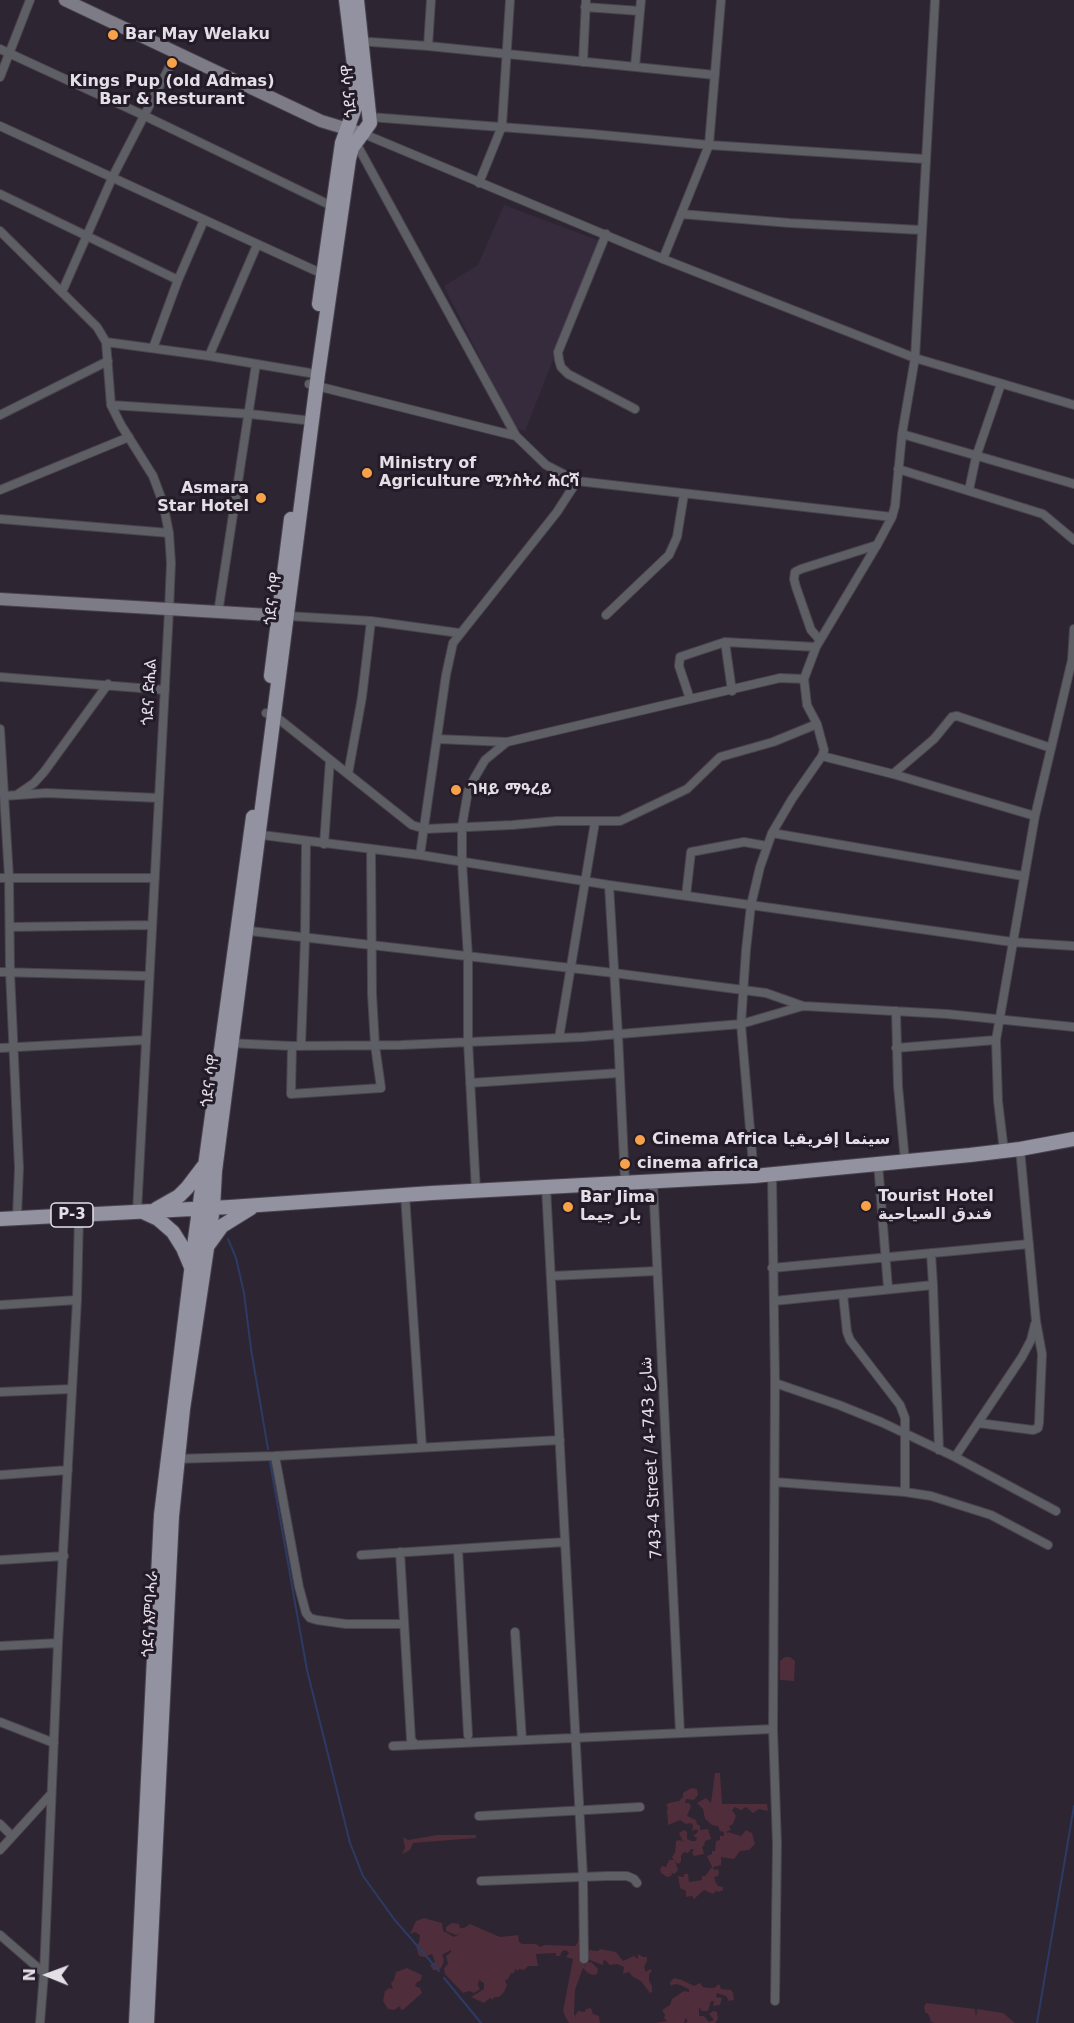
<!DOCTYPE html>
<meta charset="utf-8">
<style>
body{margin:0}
#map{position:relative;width:1074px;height:2023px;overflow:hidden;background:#2d2531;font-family:"DejaVu Sans",sans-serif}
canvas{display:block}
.north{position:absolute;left:18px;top:1945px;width:60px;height:60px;-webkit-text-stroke:4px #231b27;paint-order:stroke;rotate:271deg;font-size:16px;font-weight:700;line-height:24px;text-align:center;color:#e4dfe7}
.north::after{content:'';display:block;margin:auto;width:21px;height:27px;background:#e4dfe7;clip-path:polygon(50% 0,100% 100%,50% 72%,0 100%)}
</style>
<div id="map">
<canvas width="1074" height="2023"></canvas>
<div class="north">N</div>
</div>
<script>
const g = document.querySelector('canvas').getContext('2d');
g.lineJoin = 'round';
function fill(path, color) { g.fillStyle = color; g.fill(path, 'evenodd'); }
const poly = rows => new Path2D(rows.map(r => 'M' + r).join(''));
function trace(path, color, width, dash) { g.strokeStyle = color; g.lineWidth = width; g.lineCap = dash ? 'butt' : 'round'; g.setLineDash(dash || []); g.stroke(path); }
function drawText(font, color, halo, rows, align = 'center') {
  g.font = font + ' "DejaVu Sans","Noto Sans Arabic","Noto Sans Ethiopic",sans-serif'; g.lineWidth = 6; g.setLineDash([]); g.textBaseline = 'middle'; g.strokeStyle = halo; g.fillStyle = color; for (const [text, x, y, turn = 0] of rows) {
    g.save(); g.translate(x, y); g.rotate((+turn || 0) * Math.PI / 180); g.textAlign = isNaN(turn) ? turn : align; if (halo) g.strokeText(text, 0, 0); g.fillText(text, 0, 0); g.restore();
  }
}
const built = poly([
 [504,205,600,241,525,431,515,428,444,286,478,265]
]);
const green = poly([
 [785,1657,790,1657,795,1661,794,1681,780,1680,780,1661],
 [715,1773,720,1773,722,1804,767,1804,768,1811,759,1809,753,1813,746,1807,741,1810,735,1807,732,1810,736,1816,733,1824,729,1826,731,1830,727,1831,727,1834,728,1832,741,1836,746,1830,752,1833,755,1844,749,1850,740,1851,734,1859,721,1857,721,1865,713,1867,714,1870,718,1869,719,1872,718,1876,714,1877,716,1883,718,1886,723,1887,723,1890,719,1892,716,1891,713,1894,704,1890,694,1899,692,1896,686,1897,686,1891,680,1888,678,1876,684,1877,684,1874,688,1874,689,1882,702,1880,702,1876,705,1876,712,1867,707,1856,712,1854,712,1851,715,1851,716,1841,720,1840,720,1836,724,1836,724,1832,720,1831,718,1826,712,1825,705,1819,703,1809,697,1803,706,1798,711,1803],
 [691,1788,697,1789,698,1795,694,1800,686,1799,685,1803,689,1803,691,1806,687,1816,696,1820,697,1824,700,1826,700,1830,708,1829,711,1839,705,1841,704,1846,702,1846,704,1854,694,1856,692,1853,694,1849,691,1849,688,1853,684,1852,681,1856,681,1862,678,1864,675,1861,678,1870,675,1874,672,1873,671,1876,667,1877,661,1873,660,1870,662,1866,666,1867,669,1860,674,1860,672,1857,675,1853,676,1841,680,1840,683,1842,679,1833,684,1830,687,1832,687,1839,691,1841,696,1841,697,1838,693,1836,698,1832,697,1829,692,1831,693,1825,691,1823,686,1824,680,1820,668,1825,667,1810,668,1808,666,1805,669,1803,679,1801,683,1797,683,1793],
 [437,1835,476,1835,476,1838,413,1843,410,1850,402,1854,405,1848,403,1837,408,1840],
 [424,1918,442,1923,443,1931,454,1937,461,1933,456,1935,446,1931,446,1927,452,1923,459,1924,460,1928,464,1928,470,1924,500,1937,518,1935,519,1942,522,1944,536,1944,540,1947,545,1945,575,1946,578,1942,580,1928,585,1963,584,1967,586,1963,591,1962,598,1969,597,1974,593,1975,588,1973,583,1968,575,1990,574,2013,576,2021,575,2016,578,2011,585,2012,586,2009,591,2008,593,2014,599,2016,600,2023,569,2023,566,2018,563,2011,573,1959,566,1957,569,1953,566,1950,562,1951,560,1956,556,1956,556,1953,536,1954,538,1966,528,1966,524,1970,519,1969,518,1971,515,1969,514,1973,511,1973,508,1979,505,1980,507,1985,504,1992,499,1997,494,1997,493,2000,490,1998,484,2003,471,1997,484,1989,484,1983,479,1980,478,1985,480,1989,474,1993,469,1991,463,1993,445,1974,444,1968,448,1964,446,1956,451,1952,451,1950,442,1955,444,1959,443,1964,440,1969,437,1970,433,1970,430,1965,435,1962,432,1954,424,1957,419,1956,416,1946,419,1943,420,1935,415,1932,410,1934,416,1921],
 [600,1949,616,1952,623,1961,634,1956,638,1959,638,1954,643,1957,647,1957,647,1961,644,1967,646,1972,650,1969,652,1971,649,1974,649,1981,652,1986,652,1992,650,1993,641,1981,633,1977,629,1972,623,1974,624,1967,617,1964,610,1965,605,1960,603,1961,603,1965,590,1960,587,1956,587,1950,598,1951],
 [407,1968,422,1975,421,1980,417,1982,415,1986,420,1988,422,1993,404,2009,401,2010,400,2006,394,2010,388,2009,383,2001,385,1991,389,1988,393,1989,391,1983,394,1980,396,1972],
 [674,1978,682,1980,694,1986,700,1983,703,1987,709,1988,714,1988,719,1984,721,1989,731,1990,733,1993,734,2000,729,2001,726,1996,717,1993,716,1997,722,1998,720,2005,713,2006,714,2001,711,2001,708,2011,702,2011,699,2007,699,2016,704,2016,709,2022,714,2020,709,2014,713,2011,717,2012,718,2019,715,2023,685,2023,688,2021,685,2018,684,2023,655,2023,667,2021,664,2018,665,2015,662,2010,670,2005,672,1999,684,1991,689,1992,689,1989,680,1985,675,1984,671,1986,670,1982],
 [926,2003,975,2009,976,2017,977,2009,1003,2013,1015,2023,935,2023,931,2022,929,2015,925,2012,924,2007]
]);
const stream = poly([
 [228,1239,236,1258,244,1293,251,1349,268,1449],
 [270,1462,307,1670,350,1843,363,1876,394,1919,439,1971],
 [444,1978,481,2023],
 [1037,2023,1074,1806]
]);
const street = poly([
 [585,7,640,11],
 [357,41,428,46,715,75],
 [428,46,431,0],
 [0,49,143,115,336,208],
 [583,62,586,0],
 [635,67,641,0],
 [0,77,30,0],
 [370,117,592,134,709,145,925,159],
 [0,126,327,276],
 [364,134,663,259,915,358,1074,405],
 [356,143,516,436,546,465,577,481],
 [479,183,502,126,510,0],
 [0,194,178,280],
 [681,214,790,223,921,230],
 [0,231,97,327,106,342,111,405,121,425,153,476,163,503,169,533,171,563,169,610,137,1212],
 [606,234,558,352,559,360,561,367,568,374,635,409],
 [663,259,709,145,721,0],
 [62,292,113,176,176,54],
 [106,342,209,356,310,373],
 [153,348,178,280,204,220],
 [209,356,257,245],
 [309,384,516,436],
 [111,405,250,414,304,420],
 [0,415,108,361],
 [902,434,1074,484],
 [898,469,1043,514,1074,540],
 [0,490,129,437],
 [969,490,976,457,1001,384],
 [0,519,169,533],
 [218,613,256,364],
 [606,615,669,555,677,537,684,494],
 [288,616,371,621,459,633],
 [820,640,811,630,796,587,794,579,795,572,801,569,877,545],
 [725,642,732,691],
 [0,677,165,690],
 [690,699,679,666,680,657,725,642,816,647],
 [266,713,275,716,412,825,425,829,512,825,557,821,620,821,687,789,720,757,773,742,817,724],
 [0,729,9,877,10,972,19,1168,17,1217],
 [437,739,507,742,780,678,804,679],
 [822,756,893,774,1035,816],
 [348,774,362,697,371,621],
 [893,774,934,739,952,717,957,716,1051,748],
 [18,794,34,783,44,772,108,684],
 [4,796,46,793,159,798],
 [772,833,1023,876],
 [254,834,420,855,609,885,1012,942,1074,946],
 [324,844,330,760],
 [420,855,446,675,453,643,557,512,577,481,892,517],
 [0,878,155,878],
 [609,885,618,1035,625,1182],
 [686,896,691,852,744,842,767,846],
 [10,927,152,925],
 [241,930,614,973,766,993,803,1006,947,1014,1074,1027],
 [0,972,149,976],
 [896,1011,898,1086,905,1161],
 [559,1038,595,822],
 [229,1043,292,1046,401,1045,583,1037,741,1024,803,1006],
 [292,1046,291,1094,381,1088,375,1045,372,994,371,849],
 [301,1046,305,939,306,841],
 [0,1048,146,1040],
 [896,1048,996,1040],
 [470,1083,619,1073],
 [1004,1151,998,1101,996,1040,1035,816,1072,660,1074,629],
 [878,1163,888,1288],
 [772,1174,775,1383,773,1729,777,1844,775,2001],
 [754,1176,741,1024,746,950,751,905,760,867,772,833,792,799,822,756,824,750,817,724,807,705,804,679,816,647,877,545,892,517,895,506,902,434,915,358,935,0],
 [653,1181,680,1733],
 [546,1187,583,1877,584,1959],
 [476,1191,468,1041,468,957,462,862,462,826,468,791,475,777,485,760,507,742],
 [405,1195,422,1447],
 [772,1268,1029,1244],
 [551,1276,657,1271],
 [933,1285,939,1450],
 [843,1294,847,1332,850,1340,900,1405,905,1418,905,1492],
 [774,1301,933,1285,931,1253],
 [0,1305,77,1300],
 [775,1383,839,1405,881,1422,955,1457,1056,1511],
 [0,1392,72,1389],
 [978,1423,1033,1430,1038,1428,1039,1423,1042,1354,1036,1321,1020,1149],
 [275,1456,299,1587,306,1613,310,1618,317,1620,346,1624,403,1624],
 [955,1457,1022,1357,1031,1340,1035,1324],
 [174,1459,275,1456,560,1440],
 [0,1475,68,1470],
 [775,1482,905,1492,931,1496,991,1515,1048,1545],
 [458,1549,468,1735],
 [400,1552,411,1740,416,1745,773,1729],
 [361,1555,565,1542],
 [0,1560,64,1556],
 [515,1632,522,1740],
 [0,1646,58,1643],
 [0,1722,54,1743],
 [393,1746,416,1745],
 [479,1816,640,1807],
 [0,1824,12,1836],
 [0,1850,51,1794],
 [481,1881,607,1876,627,1876,634,1879,637,1883],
 [0,1935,44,1973],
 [40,2023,44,1973,58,1643,77,1300,79,1214]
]);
const secondary = poly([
 [65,0,321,121,364,134],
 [0,599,286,616]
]);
const primary = poly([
 [319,304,342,143,356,105,356,82,346,0],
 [271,676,291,519],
 [156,1209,179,1196,187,1188,203,1167],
 [145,1213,158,1219,173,1232,183,1248,191,1267],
 [0,1219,230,1207,432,1193,754,1176,970,1155,1020,1149,1074,1139],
 [209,1244,222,1226,251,1208],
 [136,2023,161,1515,195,1239,253,817],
 [147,2023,172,1516,183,1409,213,1208,215,1171,318,374,349,159,352,148,370,123,357,0]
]);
const markers = [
 [113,35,6,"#f7a248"],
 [172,63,6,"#f7a248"],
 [367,473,6,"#f7a248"],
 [261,498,6,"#f7a248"],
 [456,790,6,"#f7a248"],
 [640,1140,6,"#f7a248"],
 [625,1164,6,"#f7a248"],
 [866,1206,6,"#f7a248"],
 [568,1207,6,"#f7a248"]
];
const shields = [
 [72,1215,42]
];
const shieldNames = [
 ["P-3",72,1215]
];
const poiNames = [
 ["Bar May Welaku",125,35],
 ["Kings Pup (old Admas)",172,82,"center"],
 ["Bar & Resturant",172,100,"center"],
 ["Ministry of",379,464],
 ["Agriculture ሚንስትሪ ሕርሻ",379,482],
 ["Asmara",249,489,"right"],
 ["Star Hotel",249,507,"right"],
 ["ገዛይ ማዓረይ",468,790],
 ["Cinema Africa سينما إفريقيا",652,1140],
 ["cinema africa",637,1164],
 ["Tourist Hotel",878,1197],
 ["فندق السياحية",878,1215],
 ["Bar Jima",580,1198],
 ["بار جيما",580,1216]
];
const streetNames = [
 ["ጎደና ሳዋ",350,91,-95],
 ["ጎደና ሳዋ",274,599,-83],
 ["ጎደና ድሒል",150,692,-87],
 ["ጎደና ሳዋ",211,1081,-82],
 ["743-4 Street / شارع 743-4",652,1458,-93],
 ["ጎደና እምባሓራ",151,1614,-87]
];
fill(built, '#362b3d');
fill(green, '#502d3a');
trace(stream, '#2c3b64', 2);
trace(street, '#4a434e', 10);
trace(secondary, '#4a434e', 14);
trace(primary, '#4a434e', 16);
trace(street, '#5e5e65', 8);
trace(secondary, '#7c7b86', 12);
trace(primary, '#9392a0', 14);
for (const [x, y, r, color] of markers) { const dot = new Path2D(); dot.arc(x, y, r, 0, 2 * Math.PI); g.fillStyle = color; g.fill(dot); trace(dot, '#231b27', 2); }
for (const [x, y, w] of shields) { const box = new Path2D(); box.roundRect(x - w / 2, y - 12, w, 24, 4.5); g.fillStyle = '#231b27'; g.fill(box); trace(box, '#e4dfe7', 1.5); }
drawText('bold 15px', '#e4dfe7', null, shieldNames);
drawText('bold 16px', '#e4dfe7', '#231b27', poiNames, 'left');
drawText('16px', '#e4dfe7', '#231b27', streetNames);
</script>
